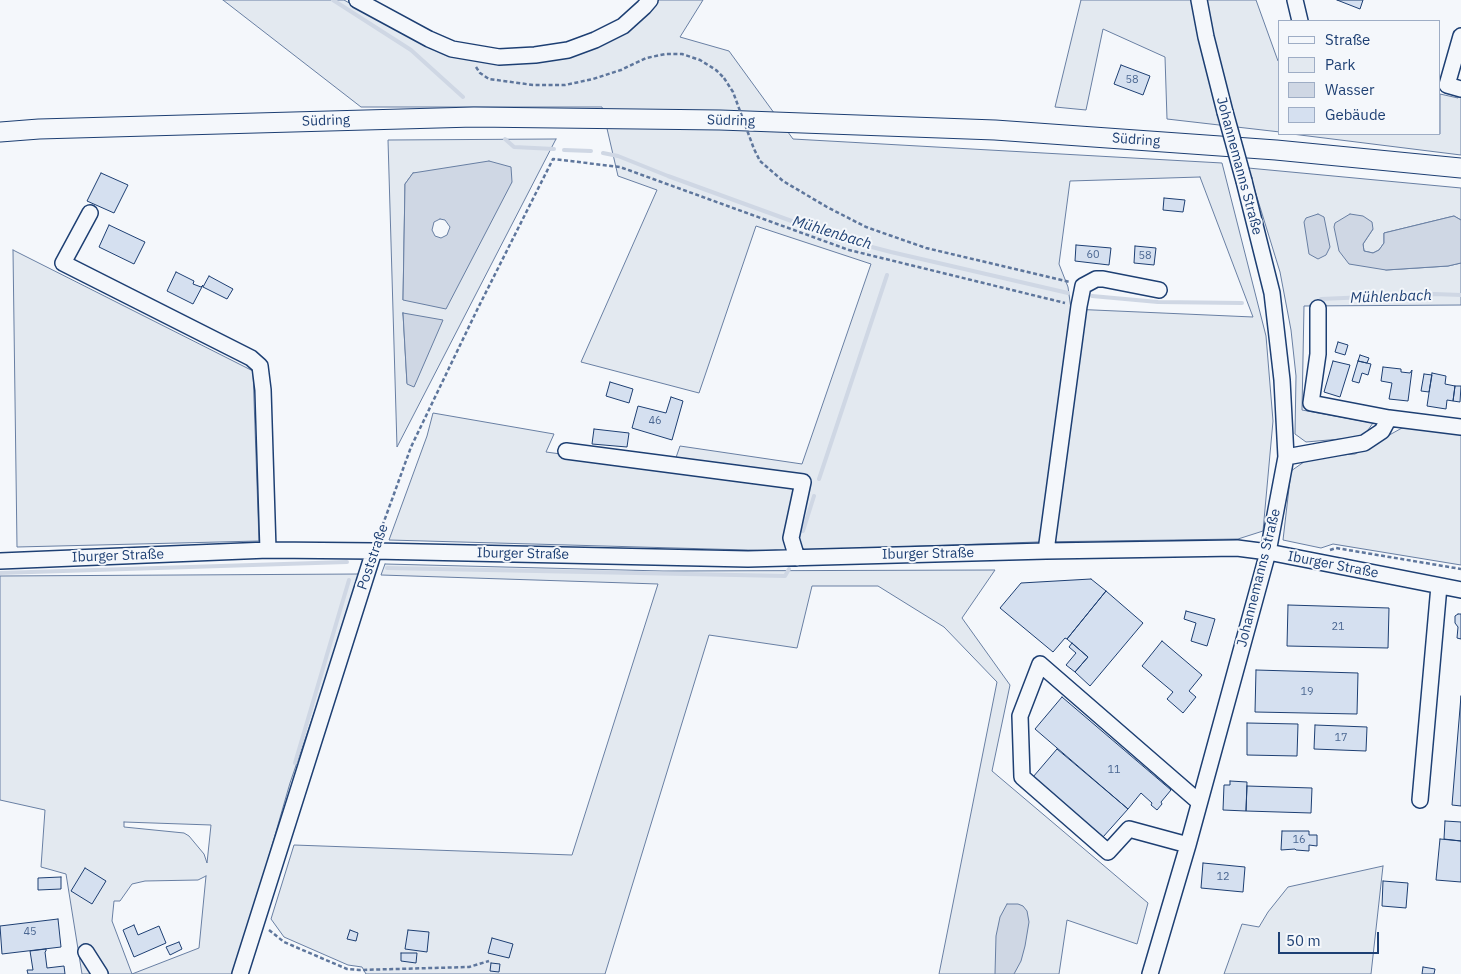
<!DOCTYPE html>
<meta charset="utf-8">
<style>
body{margin:0}
#map{position:relative;width:1461px;height:974px;overflow:hidden;background:#f4f7fb;font-family:"IBM Plex Sans",sans-serif}
canvas{display:block}
.legend{position:absolute;left:1278px;top:20px;width:162px;height:115px;box-sizing:border-box;background:#f4f7fb;border:1px solid #9eadc5;margin:0;padding:6px 9px;list-style:none;font-size:15px;color:#1d3f73}
.legend li{display:flex;align-items:center;gap:10px;height:25px}
.legend b{width:25px;border:1px solid #9eadc5}
.scale{position:absolute;left:1278px;top:932px;width:101px;height:22px;box-sizing:border-box;border:2px solid #1d3f73;border-top:0;padding-left:6px;font-size:15px;line-height:18px;white-space:nowrap;color:#1d3f73;-webkit-text-stroke:4px #f4f7fb;paint-order:stroke}
</style>
<div id="map">
<canvas width="1461" height="974"></canvas>
<ul class="legend">
<li><b style="height:6px;background:#f4f7fb"></b>Straße</li>
<li><b style="height:14px;background:#e3e9f0"></b>Park</li>
<li><b style="height:14px;background:#cfd7e4"></b>Wasser</li>
<li><b style="height:14px;background:#d5e0f0"></b>Gebäude</li>
</ul>
<div class="scale">50 m</div>
</div>
<script>
const g = document.querySelector('canvas').getContext('2d');
g.lineJoin = 'round';
function fill(path, color) { g.fillStyle = color; g.fill(path, 'evenodd'); }
const poly = rows => new Path2D(rows.map(r => 'M' + r).join(''));
function trace(path, color, width, dash) { g.strokeStyle = color; g.lineWidth = width; g.lineCap = dash ? 'butt' : 'round'; g.setLineDash(dash || []); g.stroke(path); }
function drawText(font, color, halo, rows, align = 'center') {
  g.font = font + ' "IBM Plex Sans",sans-serif'; g.lineWidth = 4; g.setLineDash([]); g.textBaseline = 'middle'; g.strokeStyle = halo; g.fillStyle = color; for (const [text, x, y, turn = 0] of rows) {
    g.save(); g.translate(x, y); g.rotate((+turn || 0) * Math.PI / 180); g.textAlign = isNaN(turn) ? turn : align; if (halo) g.strokeText(text, 0, 0); g.fillText(text, 0, 0); g.restore();
  }
}
const green = poly([
 [223,0,344,0,378,19,457,57,533,61,641,18,658,0,703,0,680,37,729,51,793,139,1222,163,1266,336,1273,421,1263,531,1238,539,1037,542,783,551,389,540,427,436,433,413,554,434,546,452,672,469,680,446,802,464,871,264,756,226,699,393,581,362,657,190,618,176,602,107,361,107,223,0],
 [1200,177,1253,317,1071,309,1068,287,1059,264,1070,181,1200,177],
 [1081,0,1256,0,1278,61,1280,62,1280,132,1167,119,1165,57,1103,29,1086,110,1055,107,1081,0],
 [1461,84,1461,155,1292,134,1440,134,1440,94,1458,98,1461,84],
 [556,139,397,447,388,140,556,139],
 [413,173,512,182,403,300,405,184,413,173],
 [403,313,414,386,407,383,403,313],
 [1248,168,1461,188,1461,220,1454,216,1384,233,1384,243,1379,250,1373,253,1364,251,1363,244,1373,229,1339,251,1386,270,1448,266,1461,263,1461,305,1304,306,1302,410,1373,423,1363,437,1306,442,1295,434,1296,376,1291,330,1280,272,1248,168],
 [13,250,253,371,259,541,17,547,13,250],
 [1402,428,1414,428,1461,435,1461,565,1333,544,1321,548,1283,540,1291,471,1311,457,1355,454,1402,428],
 [385,564,663,571,995,570,962,618,1010,685,992,771,1148,903,1137,944,1067,920,1059,974,939,974,997,682,944,627,878,586,812,586,797,648,709,635,605,974,366,974,362,967,348,965,284,937,271,919,294,845,572,855,658,584,381,575,385,564],
 [362,574,290,783,235,974,82,974,66,874,41,867,45,810,0,800,0,576,362,574],
 [124,822,211,825,207,863,204,854,189,836,184,833,124,827,124,822],
 [206,876,199,948,132,974,112,921,114,901,120,901,132,884,145,881,198,880,206,876],
 [1383,866,1371,974,1224,974,1242,924,1259,927,1268,912,1288,887,1383,866]
]);
const water = poly([
 [489,161,511,167,512,182,446,309,403,300,405,184,413,173,489,161],
 [440,219,445,220,450,227,447,235,441,238,435,236,432,230,434,222,440,219],
 [1318,214,1324,217,1330,247,1326,255,1318,259,1309,254,1304,222,1306,218,1318,214],
 [1350,214,1363,216,1372,222,1373,229,1363,244,1364,251,1373,253,1379,250,1384,243,1384,233,1454,216,1461,220,1461,263,1448,266,1386,270,1349,264,1339,251,1334,227,1335,223,1350,214],
 [403,313,443,320,414,387,407,384,403,313],
 [1007,904,1018,904,1023,906,1027,911,1029,922,1025,946,1021,961,1014,974,995,974,996,936,1000,917,1007,904]
]);
const stream = poly([
 [333,0,411,50,463,97],
 [505,139,514,147,554,149],
 [564,150,591,151],
 [603,153,618,156,668,176,841,239,891,252,1068,293],
 [1092,296,1158,302,1242,303],
 [1321,299,1434,294,1461,295],
 [819,479,887,275],
 [803,531,814,496],
 [387,568,785,576,789,569],
 [0,573,347,562],
 [295,763,349,580]
]);
const building = poly([
 [1337,0,1363,0,1360,9,1337,0],
 [1121,65,1150,76,1143,95,1114,84,1121,65],
 [101,173,128,185,114,213,87,201,101,173],
 [1164,198,1185,200,1183,212,1163,210,1164,198],
 [109,225,145,242,134,264,99,247,109,225],
 [1076,245,1111,248,1109,265,1075,261,1076,245],
 [1135,246,1156,248,1154,265,1134,263,1135,246],
 [176,272,194,281,193,284,201,287,203,285,193,304,167,291,176,272],
 [209,276,233,289,227,299,203,287,209,276],
 [1338,342,1348,345,1345,355,1335,352,1338,342],
 [1360,355,1369,358,1367,363,1358,361,1360,355],
 [1333,361,1350,365,1340,397,1324,392,1333,361],
 [1358,361,1371,364,1368,375,1362,373,1359,383,1352,381,1358,361],
 [1383,367,1401,369,1401,372,1410,373,1412,370,1408,401,1389,399,1392,383,1381,381,1383,367],
 [1432,373,1446,376,1445,384,1455,386,1453,401,1447,400,1446,409,1427,406,1432,373],
 [1424,374,1432,375,1429,392,1421,391,1424,374],
 [610,382,633,389,629,403,606,396,610,382],
 [1455,386,1461,386,1460,402,1453,401,1455,386],
 [671,397,683,401,672,440,632,428,638,406,666,413,671,397],
 [594,429,629,433,627,447,592,444,594,429],
 [1091,579,1106,591,1067,639,1065,638,1053,652,1000,608,1021,583,1091,579],
 [1106,591,1143,623,1090,686,1075,672,1088,657,1067,639,1106,591],
 [1288,605,1389,608,1388,648,1287,646,1288,605],
 [1186,611,1215,619,1207,646,1191,641,1196,623,1184,619,1186,611],
 [1458,614,1461,614,1461,639,1457,638,1458,627,1455,623,1455,616,1458,614],
 [1162,641,1202,675,1189,691,1196,697,1183,713,1167,699,1173,692,1142,666,1162,641],
 [1072,643,1088,657,1075,672,1066,665,1076,653,1069,647,1072,643],
 [1256,670,1358,673,1357,714,1255,712,1256,670],
 [1461,696,1461,806,1452,805,1461,696],
 [1062,697,1171,790,1161,802,1162,804,1157,810,1151,805,1152,803,1141,793,1128,809,1035,729,1062,697],
 [1247,723,1298,724,1297,756,1247,755,1247,723],
 [1315,725,1367,727,1366,751,1314,749,1315,725],
 [1057,749,1128,809,1103,837,1033,777,1057,749],
 [1230,781,1247,782,1246,811,1223,810,1224,785,1230,785,1230,781],
 [1247,786,1312,788,1311,813,1246,811,1247,786],
 [1445,821,1461,822,1461,841,1444,839,1445,821],
 [1282,831,1309,831,1309,835,1317,835,1317,846,1309,845,1309,851,1296,850,1295,849,1281,850,1282,831],
 [1440,839,1461,841,1461,882,1436,880,1440,839],
 [1203,863,1245,867,1243,892,1201,888,1203,863],
 [85,868,106,881,92,904,71,891,85,868],
 [61,877,61,889,38,890,38,878,61,877],
 [1383,881,1408,883,1406,908,1382,906,1383,881],
 [58,919,61,947,2,954,0,926,58,919],
 [134,925,138,935,159,926,166,943,134,957,123,930,134,925],
 [350,930,358,933,356,941,347,939,350,930],
 [408,930,429,932,427,952,405,949,408,930],
 [492,938,513,944,509,958,488,953,492,938],
 [179,942,182,949,170,955,166,947,179,942],
 [46,949,46,951,45,952,47,968,64,966,65,974,28,974,27,970,33,970,30,951,46,949],
 [401,953,417,953,416,963,401,961,401,953],
 [491,963,500,964,499,972,490,971,491,963],
 [1423,967,1435,969,1434,974,1422,974,1423,967]
]);
const path = poly([
 [476,67,480,73,489,79,533,85,565,85,593,79,621,70,646,58,666,54,682,54,700,60,716,70,724,78],
 [760,161,783,181,827,207,866,227,926,248,1070,282],
 [378,538,411,447,477,310,553,159,620,167,849,250,1065,303],
 [1330,550,1336,548,1461,569],
 [269,930,284,942,347,969,359,970,469,967,489,961]
]);
const minor = poly([
 [357,0,429,39,452,49,499,57,535,55,568,50,595,40,623,26,644,7,650,0],
 [1199,0,1206,37,1225,112],
 [1295,0,1300,21],
 [1461,36,1447,85,1461,89],
 [90,213,63,263,251,358,260,366,263,390,268,550],
 [1318,308,1318,354,1311,403,1389,418],
 [566,451,803,482,791,538,797,558],
 [1286,457,1364,443,1382,431,1389,418,1461,427],
 [1046,551,1079,306,1083,286,1096,279,1103,279,1159,290],
 [0,561,268,550,374,551,748,559,1046,551,1237,548,1268,552,1461,590],
 [1420,800,1439,586],
 [1188,845,1129,829,1108,852,1022,777,1020,716,1040,664,1199,802],
 [86,952,100,974],
 [240,974,374,551],
 [1150,974,1188,845,1268,552,1286,457,1282,380,1272,293,1244,181]
]);
const major = poly([
 [0,132,39,129,474,117,720,120,995,130,1276,150,1461,168]
]);
const pathBridge = poly([
 [724,78,733,92,754,149,760,161]
]);
const minorBridge = poly([
 [1225,112,1244,181]
]);
const numberNames = [
 ["58",1132,80],
 ["60",1093,255],
 ["58",1145,256],
 ["46",655,421],
 ["21",1338,627],
 ["19",1307,692],
 ["17",1341,738],
 ["11",1114,770],
 ["16",1299,840],
 ["12",1223,877],
 ["45",30,932]
];
const streetNames = [
 ["Südring",326,121,-2],
 ["Südring",731,121,2],
 ["Südring",1136,140,4],
 ["Johannemanns Straße",1239,166,75],
 ["Iburger Straße",523,554,1],
 ["Iburger Straße",928,554,-1],
 ["Iburger Straße",118,556,-2],
 ["Poststraße",373,557,-71],
 ["Iburger Straße",1333,565,11],
 ["Johannemanns Straße",1259,578,-76]
];
const waterNames = [
 ["Mühlenbach",832,233,17],
 ["Mühlenbach",1391,297,-2]
];
fill(green, '#e3e9f0');
trace(green, '#687fa3', 1);
fill(water, '#cfd7e4');
trace(water, '#687fa3', 1);
trace(stream, '#cfd7e4', 4);
fill(building, '#d5e0f0');
trace(building, '#1d3f73', 1);
trace(minor, '#1d3f73', 18);
trace(major, '#1d3f73', 21);
trace(path, '#5e769c', 2.5, [4, 2.5]);
trace(minor, '#f4f7fb', 15);
trace(major, '#f4f7fb', 19);
trace(minorBridge, '#1d3f73', 18, []);
trace(pathBridge, '#5e769c', 2.5, [4, 2.5]);
trace(minorBridge, '#f4f7fb', 15);
drawText('11px', '#4b6792', null, numberNames);
drawText('14px', '#1d3f73', '#f4f7fb', streetNames);
drawText('italic 15px', '#1d3f73', '#f4f7fb', waterNames);
</script>
